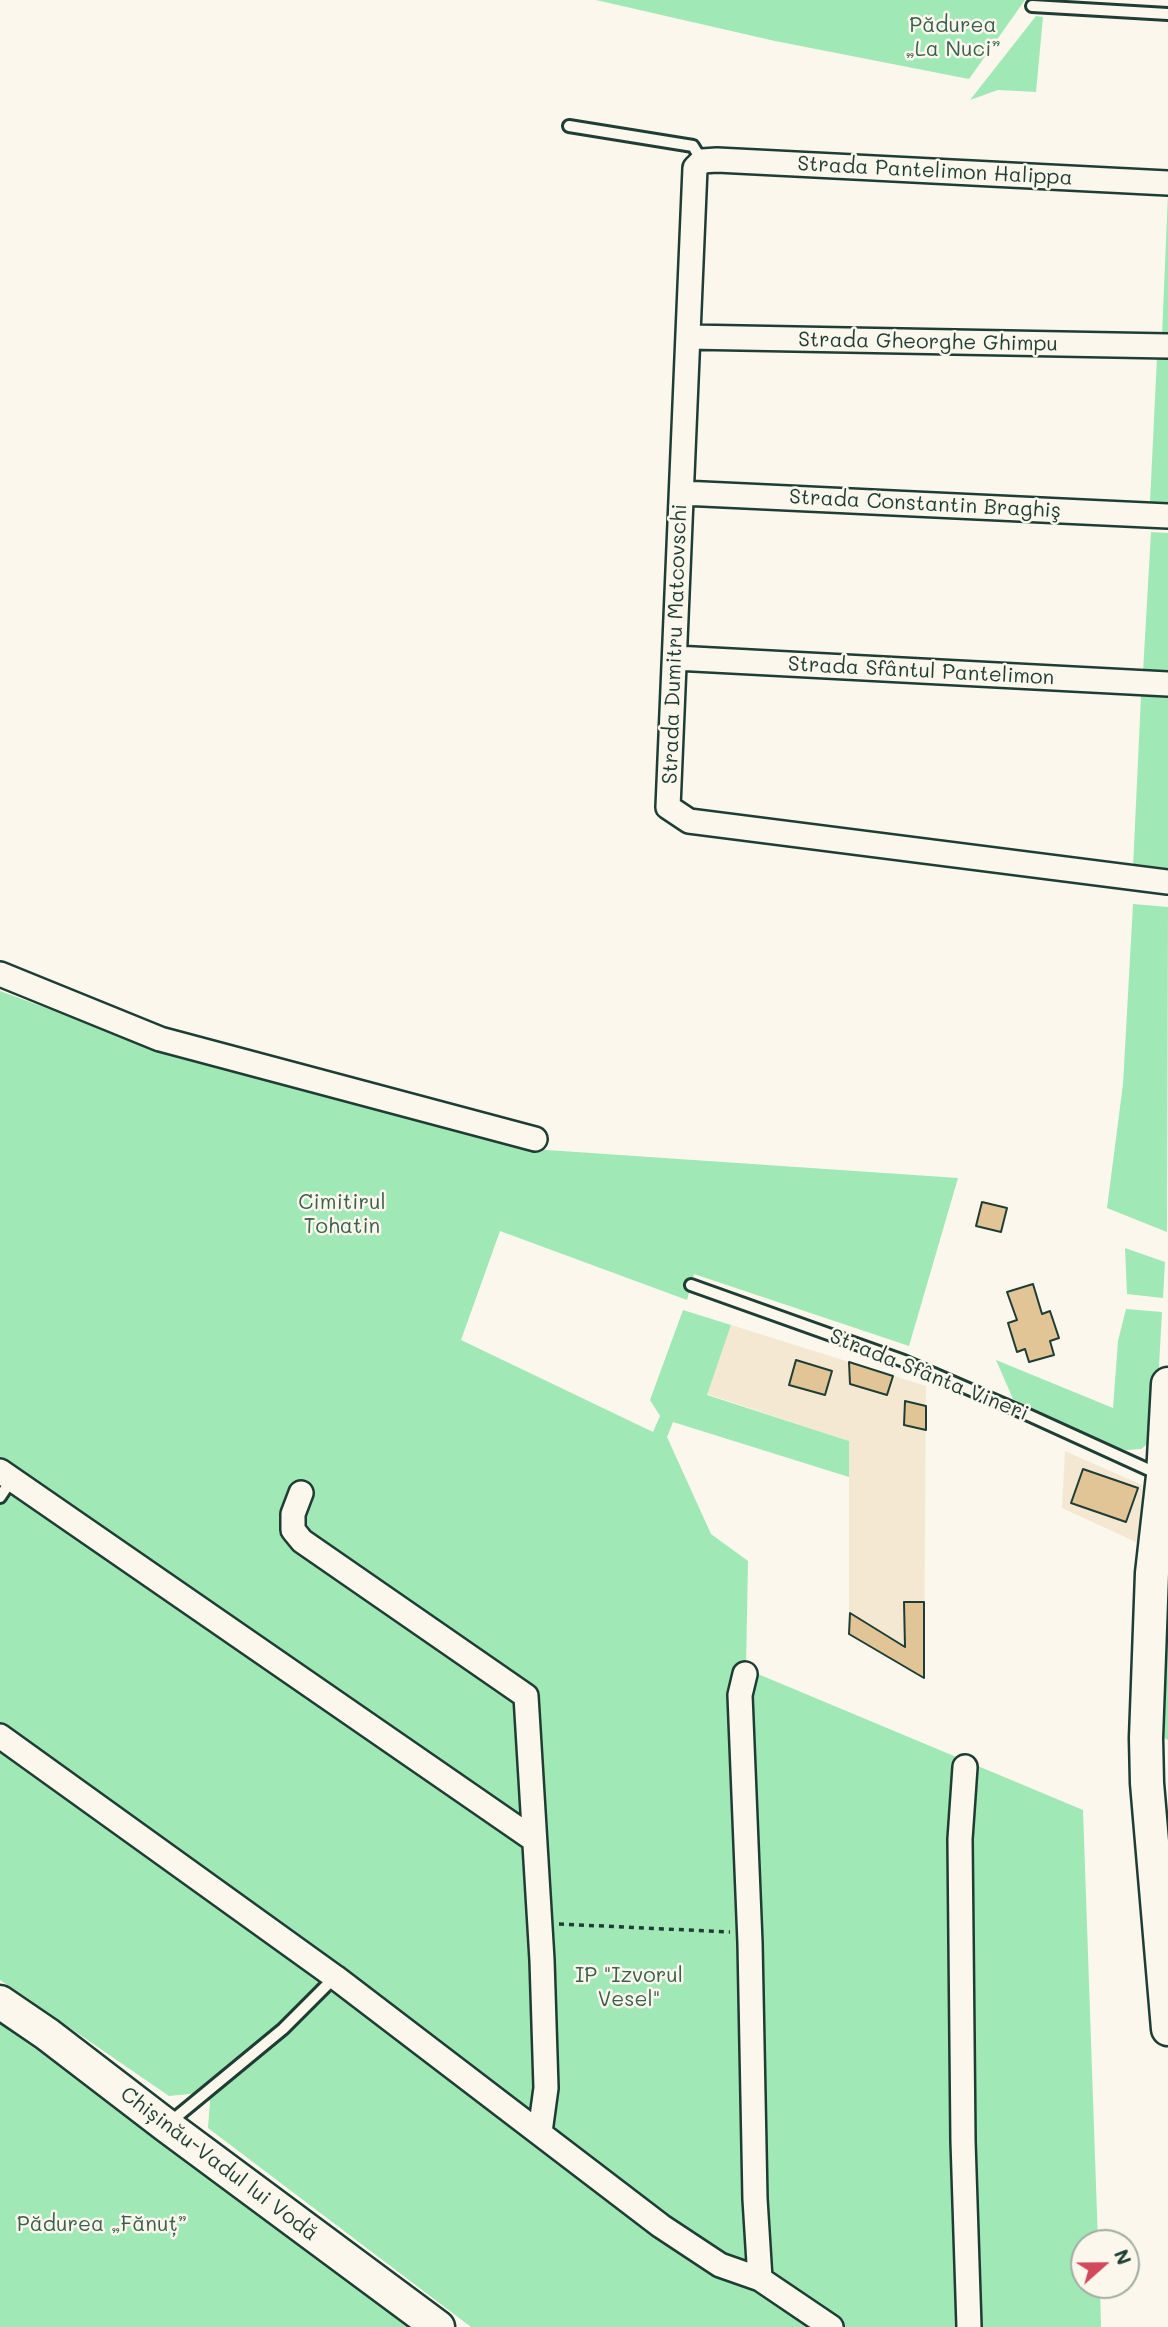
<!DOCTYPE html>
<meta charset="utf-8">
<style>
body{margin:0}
#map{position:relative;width:1168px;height:2327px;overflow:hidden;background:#fbf7ec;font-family:Mali,sans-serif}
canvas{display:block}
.north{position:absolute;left:1070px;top:2229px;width:70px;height:70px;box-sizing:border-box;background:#fbf7ec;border:2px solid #a3ada2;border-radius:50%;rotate:69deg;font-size:19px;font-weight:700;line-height:28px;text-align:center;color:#1f3d34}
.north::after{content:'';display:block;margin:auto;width:24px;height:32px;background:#d1495b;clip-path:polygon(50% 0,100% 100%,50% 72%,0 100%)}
</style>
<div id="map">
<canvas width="1168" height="2327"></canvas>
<div class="north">N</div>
</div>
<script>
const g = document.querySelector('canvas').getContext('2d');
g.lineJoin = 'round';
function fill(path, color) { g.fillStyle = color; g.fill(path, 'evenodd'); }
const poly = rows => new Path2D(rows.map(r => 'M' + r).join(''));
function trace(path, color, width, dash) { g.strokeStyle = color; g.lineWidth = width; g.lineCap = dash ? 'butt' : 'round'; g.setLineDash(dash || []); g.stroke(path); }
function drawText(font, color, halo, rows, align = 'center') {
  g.font = font + ' Mali,sans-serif'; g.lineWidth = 5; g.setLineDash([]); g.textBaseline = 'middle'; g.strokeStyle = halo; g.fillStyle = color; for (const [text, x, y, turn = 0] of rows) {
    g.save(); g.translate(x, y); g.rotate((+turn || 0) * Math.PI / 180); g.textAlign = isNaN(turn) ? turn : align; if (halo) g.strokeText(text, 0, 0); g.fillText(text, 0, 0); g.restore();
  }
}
const built = poly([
 [731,1325,926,1386,924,1678,849,1634,849,1441,707,1394],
 [1065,1451,1142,1485,1138,1543,1062,1508]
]);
const green = poly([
 [596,0,1025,0,969,79,775,41],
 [1036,16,1043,17,1036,92,998,90,970,100],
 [1168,193,1168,336,1162,336],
 [1157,357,1168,358,1168,504,1150,502],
 [1151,532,1168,533,1168,674,1143,672],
 [1141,696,1168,698,1168,870,1133,868],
 [1133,904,1168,907,1167,1232,1107,1208,1123,1084],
 [0,991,137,1041,532,1149,958,1178,909,1346,694,1274,687,1300,500,1231,461,1340,653,1432,660,1416,650,1400,683,1310,731,1325,707,1395,849,1441,849,1477,673,1422,667,1437,711,1534,748,1561,746,1669,1083,1810,1098,2243,1084,2243,1084,2285,1100,2285,1101,2327,471,2327,208,2128,210,2101,199,2093,169,2096,0,1980],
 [1125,1248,1165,1262,1163,1298,1127,1294],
 [1126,1309,1162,1312,1155,1438,1141,1449,1126,1450,1096,1441,1013,1399,996,1360,1113,1408,1118,1341],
 [1168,1531,1168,1740,1162,1737,1158,1730],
 [0,2021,411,2327,0,2327]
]);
const building = poly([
 [982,1202,1007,1208,1001,1232,976,1226,982,1202],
 [1033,1284,1042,1314,1050,1311,1059,1338,1050,1341,1054,1355,1029,1362,1025,1349,1017,1352,1008,1323,1017,1320,1007,1292,1033,1284],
 [796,1360,832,1371,825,1395,789,1385,796,1360],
 [849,1362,893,1376,887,1395,850,1384,849,1362],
 [905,1401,926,1406,926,1430,904,1425,905,1401],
 [1083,1469,1138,1488,1126,1522,1071,1503,1083,1469],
 [904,1602,924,1602,924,1678,849,1634,850,1613,905,1647,904,1602]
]);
const path = poly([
 [559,1924,730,1932]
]);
const lane = poly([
 [1032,6,1168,14],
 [569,126,693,146,702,161],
 [691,1285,904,1361,1024,1413,1158,1474],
 [0,1497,12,1479],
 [169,2123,283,2029,335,1977]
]);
const street = poly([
 [1168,183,717,160,702,161,695,168,668,807,689,821,1168,882],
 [688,337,1168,346],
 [682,493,1168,516],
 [675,658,1168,684],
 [0,974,160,1039,535,1139],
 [0,1471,533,1839],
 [301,1493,293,1514,293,1530,302,1541,526,1696,542,1960,546,2088,540,2132],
 [745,1674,740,1695,750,1943,755,2199,760,2279],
 [0,1736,335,1977,661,2226,720,2265,760,2279,831,2327],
 [965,1767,960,1839,963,2141,969,2327]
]);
const secondary = poly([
 [1168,1384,1163,1476,1152,1573,1146,1738,1147,1783,1168,2029],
 [0,2002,47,2034,167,2126,438,2327]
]);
const parkNames = [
 ["Pădurea",953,26],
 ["„La Nuci”",953,50],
 ["Cimitirul",342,1203],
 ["Tohatin",342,1227],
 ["IP \"Izvorul",629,1976],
 ["Vesel\"",629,2000],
 ["Pădurea „Fănuț”",102,2225]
];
const streetNames = [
 ["Strada Pantelimon Halippa",935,171,3],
 ["Strada Gheorghe Ghimpu",928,342,1],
 ["Strada Constantin Braghiş",925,504,3],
 ["Strada Dumitru Matcovschi",675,644,-88],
 ["Strada Sfântul Pantelimon",921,671,3],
 ["Strada Sfânta Vineri",929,1375,22],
 ["Chișinău-Vadul lui Vodă",219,2164,37]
];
fill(built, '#f4e8d2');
fill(green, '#a0e8b6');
fill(building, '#e2c596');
trace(building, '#1f3d34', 2);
trace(lane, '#1f3d34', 16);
trace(street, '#1f3d34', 28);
trace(secondary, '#1f3d34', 37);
trace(path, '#1f3d34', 3.5, [5, 5]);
trace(lane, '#fbf7ec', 10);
trace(street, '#fbf7ec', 23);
trace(secondary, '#fbf7ec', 32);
drawText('21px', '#395f4e', '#fbf7ec', parkNames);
drawText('21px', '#1f3d34', '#fbf7ec', streetNames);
</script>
